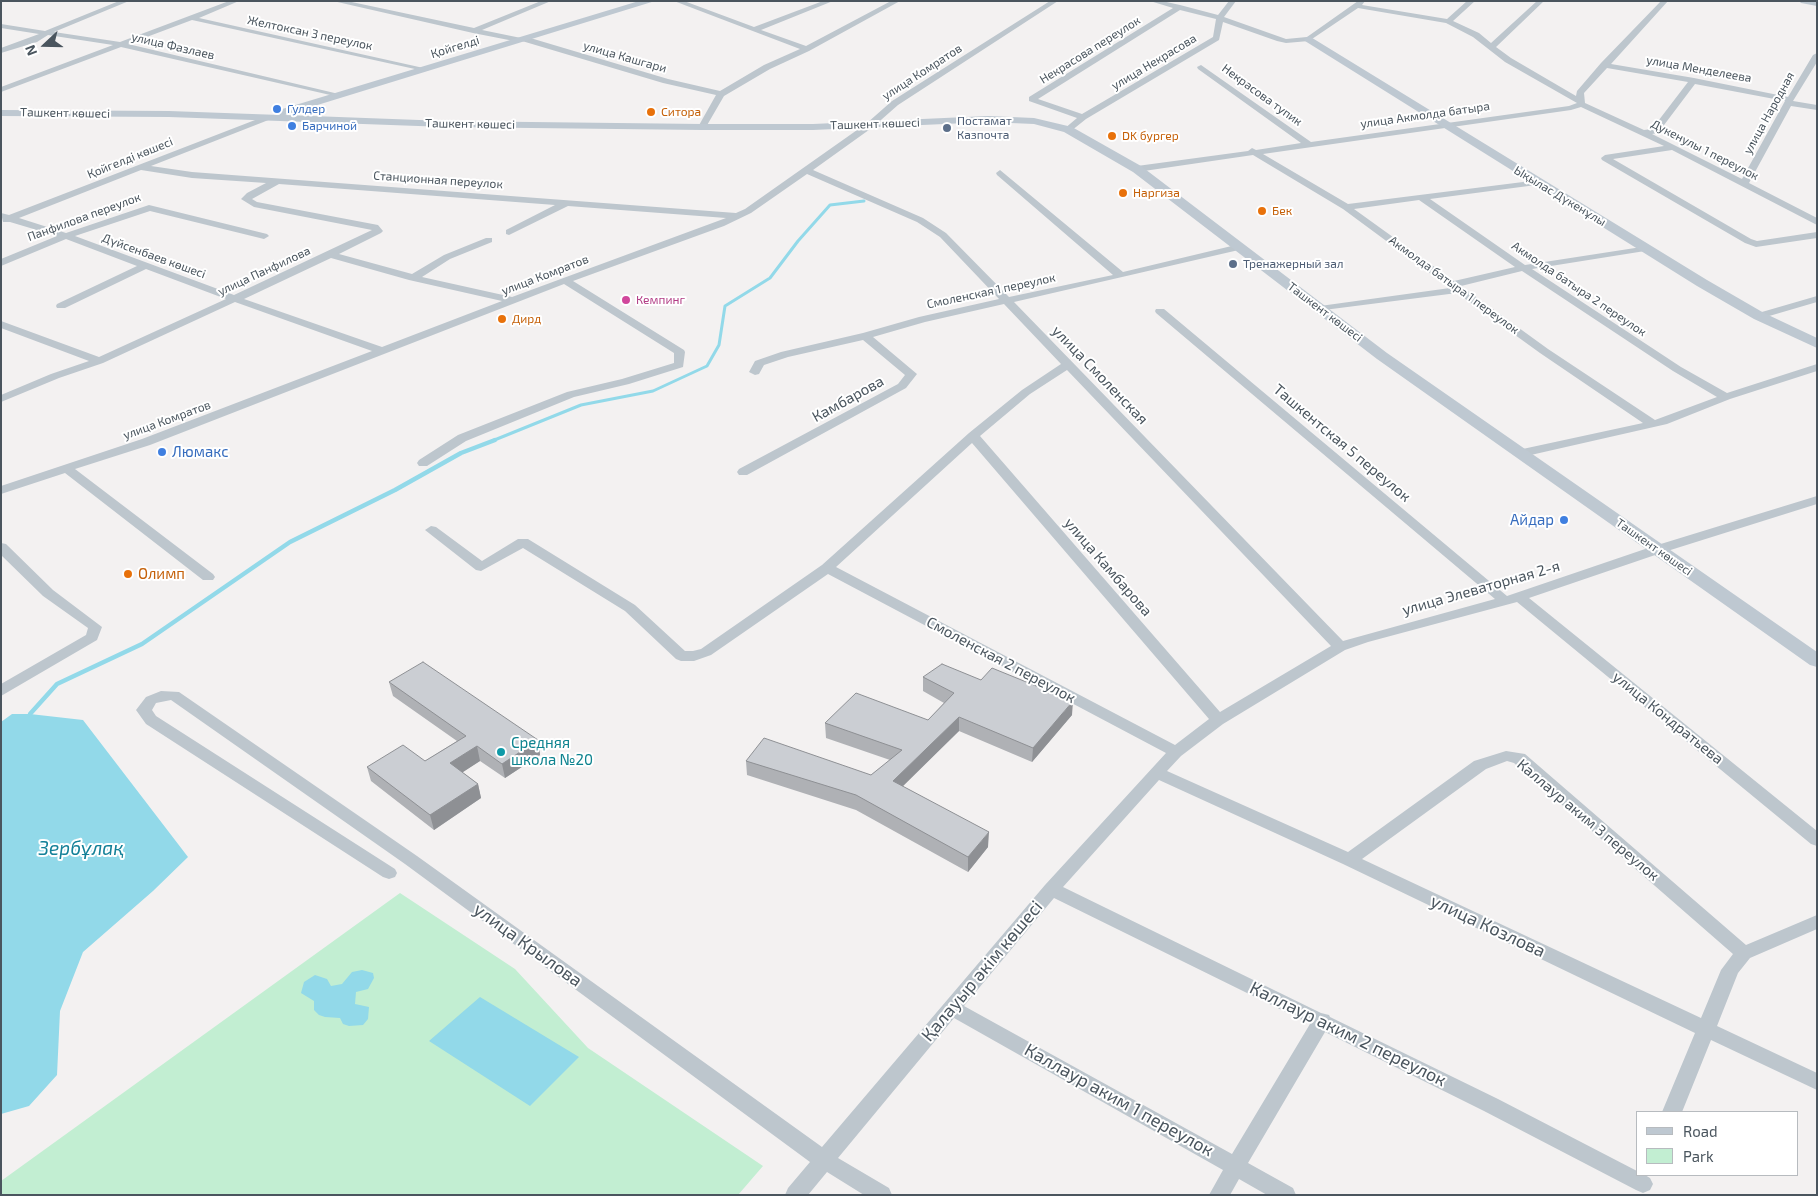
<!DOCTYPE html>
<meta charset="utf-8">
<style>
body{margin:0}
#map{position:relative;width:1818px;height:1196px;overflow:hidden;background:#f3f1f1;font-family:"Exo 2",sans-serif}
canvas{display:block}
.frame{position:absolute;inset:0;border:2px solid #4a555e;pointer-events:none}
.legend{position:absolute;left:1636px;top:1111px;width:162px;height:65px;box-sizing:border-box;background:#fff;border:1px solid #b7bbbf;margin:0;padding:6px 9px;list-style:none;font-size:15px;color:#4a555e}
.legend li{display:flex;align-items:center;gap:10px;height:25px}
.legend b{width:25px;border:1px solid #b7bbbf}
.north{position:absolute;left:20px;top:20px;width:50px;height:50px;-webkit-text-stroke:4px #fff;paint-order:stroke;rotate:249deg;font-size:14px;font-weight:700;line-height:20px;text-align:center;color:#4a555e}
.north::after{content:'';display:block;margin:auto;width:18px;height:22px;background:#4a555e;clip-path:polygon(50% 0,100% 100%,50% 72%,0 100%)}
</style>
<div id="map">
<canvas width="1818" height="1196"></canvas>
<div class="frame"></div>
<ul class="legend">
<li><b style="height:6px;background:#bec8d1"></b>Road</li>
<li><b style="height:14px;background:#c2eed2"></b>Park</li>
</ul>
<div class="north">N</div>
</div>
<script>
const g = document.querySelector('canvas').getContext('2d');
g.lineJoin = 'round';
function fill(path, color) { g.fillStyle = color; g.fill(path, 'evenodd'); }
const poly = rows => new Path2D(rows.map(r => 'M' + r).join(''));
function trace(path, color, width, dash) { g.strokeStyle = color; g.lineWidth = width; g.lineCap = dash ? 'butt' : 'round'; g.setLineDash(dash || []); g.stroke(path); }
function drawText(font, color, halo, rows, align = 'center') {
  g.font = font + ' "Exo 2",sans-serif'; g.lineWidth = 4; g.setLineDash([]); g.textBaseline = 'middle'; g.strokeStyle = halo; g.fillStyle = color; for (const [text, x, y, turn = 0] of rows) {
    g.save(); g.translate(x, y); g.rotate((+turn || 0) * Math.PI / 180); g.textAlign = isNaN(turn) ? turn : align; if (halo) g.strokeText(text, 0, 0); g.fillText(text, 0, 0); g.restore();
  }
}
const green = poly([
 [400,893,515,969,588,1048,763,1166,738,1195,1,1195,1,1181]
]);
const water = poly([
 [12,714,30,714,83,720,188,857,153,891,83,952,60,1011,57,1075,29,1106,1,1114,1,722],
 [362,970,373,973,374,978,368,989,356,992,355,1004,369,1007,368,1019,363,1025,349,1026,343,1024,340,1018,325,1017,319,1015,314,1010,314,1001,301,993,304,982,315,975,327,979,331,986,342,984,352,972],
 [480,997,579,1057,530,1106,429,1041]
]);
const streamFar1 = poly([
 [492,441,581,405,653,391,707,366,719,345,725,306,770,278,798,241,830,205,864,201]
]);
const stream = poly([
 [30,714,57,684,142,644,290,542,395,490,461,453,495,440]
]);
const street = poly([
 [119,1,129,1,54,32,120,42,229,1,239,1,199,18,428,69,424,71,192,20,128,44,343,95,339,97,121,47,1,92,1,87,113,45,48,35,37,42,1,53,1,48,39,34,1,28,1,24,45,31,119,1],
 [333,1,347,1,474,28,541,1,551,1,482,30,521,38,527,37,668,79,720,91,764,65,800,49,674,1,684,1,754,27,823,1,833,1,761,30,806,46,891,1,900,1,809,51,770,69,724,96,706,127,702,130,698,127,716,95,663,83,522,41,519,42,473,33,333,1],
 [1050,1,1058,1,898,105,873,127,813,170,923,218,946,233,1009,297,1113,275,997,175,996,173,1000,170,1123,272,1240,244,1243,245,1243,249,1014,302,1343,641,1495,599,1156,313,1155,311,1156,309,1164,309,1507,596,1651,547,1817,496,1817,504,1661,553,1529,598,1817,831,1817,846,1811,844,1517,602,1368,642,1345,650,1223,724,1181,756,1167,771,1348,852,1474,761,1506,751,1525,754,1746,945,1817,915,1817,929,1750,958,1738,973,1717,1026,1817,1073,1817,1090,1711,1040,1682,1112,1662,1112,1695,1033,1343,864,1159,780,1063,887,1321,1013,1329,1015,1330,1017,1498,1099,1637,1171,1637,1175,1645,1175,1650,1178,1653,1184,1650,1190,1643,1193,1636,1190,1484,1111,1325,1032,1248,1163,1293,1188,1296,1195,1267,1195,1239,1179,1230,1195,1209,1195,1223,1170,954,1018,838,1158,889,1188,892,1195,864,1195,827,1172,808,1195,785,1195,788,1188,810,1162,405,864,171,700,156,703,152,710,156,716,395,869,397,873,395,877,389,879,383,877,146,724,136,710,146,697,161,691,179,692,417,856,822,1147,1045,885,1166,753,828,574,711,655,694,661,681,661,676,659,625,611,523,548,481,571,476,570,425,530,431,526,436,527,482,561,518,539,528,539,635,605,685,651,693,651,701,649,822,565,969,433,1022,390,1061,364,1004,304,925,322,873,337,917,374,906,388,747,475,739,475,737,472,739,469,898,384,905,375,863,340,788,357,764,365,759,374,755,375,749,372,755,361,781,352,863,333,919,317,999,299,940,237,917,222,807,174,751,213,724,226,573,281,684,350,685,352,683,367,629,384,574,397,466,441,427,466,419,466,417,463,419,460,458,435,567,392,622,379,674,363,674,353,564,284,150,445,75,469,213,574,215,577,213,580,203,580,65,473,1,494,1,486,142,439,372,351,235,302,103,363,59,378,1,402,1,395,51,374,89,361,1,328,1,321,99,357,226,299,146,269,65,308,57,308,56,306,57,304,137,266,66,239,1,266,1,259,57,236,10,222,3,222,1,213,9,215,268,115,271,115,271,119,151,166,192,172,736,213,745,209,867,123,892,101,1050,1],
 [141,170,192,178,266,183,247,193,241,199,254,207,372,230,234,295,75,236,150,211,264,239,269,236,267,234,149,205,66,233,19,218,141,170],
 [279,184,555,205,506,230,506,234,509,235,568,206,726,218,512,297,422,277,450,259,492,242,492,238,486,238,444,255,412,274,339,254,381,233,383,231,378,225,257,202,252,199,279,184],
 [331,258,409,280,502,301,382,347,244,299,331,258],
 [1067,370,1331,646,1220,712,980,436,1030,394,1067,370],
 [972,443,1209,719,1175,745,836,567,972,443],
 [1507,761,1514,763,1733,954,1721,970,1701,1018,1362,859,1486,769,1507,761],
 [1054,898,1310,1024,1232,1154,964,1006,1054,898],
 [1150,1,1162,1,1180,5,1218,15,1229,1,1236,1,1224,17,1286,39,1307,37,1358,1,1365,1,1362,5,1447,19,1467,1,1475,1,1453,21,1479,33,1491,43,1537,1,1544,1,1496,47,1511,58,1576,96,1577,91,1601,63,1661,1,1668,1,1611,64,1694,78,1788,97,1813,55,1817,53,1817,62,1793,101,1817,105,1817,110,1791,106,1749,183,1817,218,1817,225,1672,150,1613,159,1751,239,1757,241,1817,232,1817,238,1756,247,1745,243,1602,160,1601,158,1605,155,1664,146,1581,107,1571,110,1263,154,1348,204,1539,180,1539,184,1536,185,1430,199,1525,265,1648,246,1648,250,1645,251,1532,269,1681,367,1727,393,1817,364,1817,371,1730,399,1667,424,1522,457,1518,456,1516,453,1518,450,1643,423,1540,353,1457,293,1316,311,1315,309,1316,307,1320,306,1450,288,1343,209,1253,155,1137,172,1133,169,1137,166,1248,151,1252,148,1256,150,1301,143,1198,69,1197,67,1201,65,1311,142,1569,106,1577,103,1505,62,1473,37,1446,23,1358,8,1309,41,1286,43,1277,41,1223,22,1219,40,1086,119,1071,131,1064,129,1077,118,1029,101,1029,97,1173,8,1150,1],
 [1180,10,1216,19,1213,37,1082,114,1038,99,1180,10],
 [1607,68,1688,82,1652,129,1644,130,1585,103,1584,93,1607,68],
 [1695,84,1785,101,1742,179,1652,134,1658,133,1695,84],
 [1419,200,1515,267,1454,281,1354,209,1419,200],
 [1522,271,1673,371,1717,397,1655,420,1548,349,1461,286,1522,271],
 [1817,296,1817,302,1759,319,1754,316,1755,314,1817,296],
 [1,543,6,544,53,590,102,627,97,640,1,696,1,684,86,635,88,628,43,596,1,555,1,543]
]);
const secondary = poly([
 [639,1,655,1,285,115,446,121,702,124,813,124,988,116,1034,118,1072,127,1141,166,1387,353,1817,652,1817,667,1810,665,1377,359,1133,172,1064,132,1034,124,988,122,813,130,702,130,446,127,169,117,1,116,1,110,169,111,280,115,277,112,279,110,639,1],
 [1799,1,1817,1,1817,6,1801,3,1799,1],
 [1309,36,1707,280,1764,313,1817,338,1817,348,1754,319,1697,286,1305,41,1304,39,1309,36]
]);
const wall = poly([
 [923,677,981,680,1072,715,1032,762,959,731,902,786,988,847,968,872,856,810,747,775,746,761,871,775,890,760,826,738,825,723,928,720,944,703,923,691],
 [389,682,538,740,540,755,505,778,480,761,462,772,478,784,481,798,434,830,371,781,367,767,425,761,457,741,393,696]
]);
const shadedWall = poly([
 [1073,701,1072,715,1032,762,1033,748],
 [959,717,959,731,893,796,893,781],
 [538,740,540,755,505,778,502,764],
 [477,746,480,761,454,778,450,763],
 [478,784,481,798,434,830,430,815],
 [989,832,988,847,968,872,968,857]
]);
const building = poly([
 [423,662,538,740,502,764,477,746,450,763,478,784,430,815,367,767,403,745,425,761,466,736,389,682,423,662],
 [942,664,981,680,992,668,1073,701,1033,748,959,717,893,781,989,832,968,857,856,795,746,761,764,738,871,775,902,750,825,723,856,693,928,720,954,693,923,677,942,664]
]);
const markers = [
 [277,109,5,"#3f7fe0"],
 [651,112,5,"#e8710a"],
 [292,126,5,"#3f7fe0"],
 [947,128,5,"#5c6f8a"],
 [1112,136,5,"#e8710a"],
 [1123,193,5,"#e8710a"],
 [1262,211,5,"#e8710a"],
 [1233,264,5,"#5c6f8a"],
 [626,300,5,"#d1479c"],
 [502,319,5,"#e8710a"],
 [162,452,5,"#3f7fe0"],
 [1564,520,5,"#3f7fe0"],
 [128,574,5,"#e8710a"],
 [501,752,5,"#0f9aa8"]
];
const farStreetnames = [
 ["Желтоксан 3 переулок",310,33,12],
 ["улица Фазлаев",173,46,13],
 ["Қойгелді",455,47,-17],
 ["Некрасова переулок",1090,50,-32],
 ["улица Кашгари",625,57,16],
 ["улица Некрасова",1154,62,-31],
 ["улица Менделеева",1699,69,10],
 ["улица Комратов",922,72,-33],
 ["Некрасова тупик",1262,95,36],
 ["Ташкент көшесі",65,113,1],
 ["улица Народная",1769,113,-61],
 ["улица Акмолда батыра",1425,115,-8],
 ["Ташкент көшесі",470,124,1],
 ["Ташкент көшесі",875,124,-2],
 ["Дукенулы 1 переулок",1705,150,27],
 ["Қойгелді көшесі",130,158,-22],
 ["Станционная переулок",438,180,4],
 ["Ықылас Дүкенұлы",1560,196,31],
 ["Панфилова переулок",84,217,-20],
 ["Дүйсенбаев көшесі",154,256,20],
 ["улица Панфилова",264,271,-25],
 ["улица Комратов",545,275,-21],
 ["Акмолда батыра 1 переулок",1454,285,36],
 ["Акмолда батыра 2 переулок",1579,289,34],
 ["Смоленская 1 переулок",991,291,-12],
 ["Ташкент көшесі",1325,312,37],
 ["улица Комратов",167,420,-20],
 ["Ташкент көшесі",1654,547,35]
];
const farShopnames = [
 ["Гулдер",287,109],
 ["Барчиной",302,126]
];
const farFoodnames = [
 ["Ситора",661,112],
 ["DK бургер",1122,136],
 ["Наргиза",1133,193],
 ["Бек",1272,211],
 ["Дирд",512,319]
];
const farServicenames = [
 ["Постамат",957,121],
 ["Казпочта",957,135],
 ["Тренажерный зал",1243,264]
];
const farHotelnames = [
 ["Кемпинг",636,300]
];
const streetNames = [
 ["улица Смоленская",1100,375,46],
 ["Камбарова",848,399,-29],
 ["Ташкентская 5 переулок",1342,443,40],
 ["улица Камбарова",1108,567,49],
 ["улица Элеваторная 2-я",1481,588,-16],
 ["Смоленская 2 переулок",1001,660,28],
 ["улица Кондратьева",1668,718,39],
 ["Каллаур аким 3 переулок",1588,820,40]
];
const shopNames = [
 ["Люмакс",172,452],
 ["Айдар",1554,520,"right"]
];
const foodNames = [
 ["Олимп",138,574]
];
const cultureNames = [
 ["Средняя",511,743],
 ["школа №20",511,760]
];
const nearStreetnames = [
 ["улица Козлова",1488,926,25],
 ["улица Крылова",528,945,36],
 ["Қалауыр әкім көшесі",982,971,-50],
 ["Каллаур аким 2 переулок",1348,1034,26],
 ["Каллаур аким 1 переулок",1119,1100,29]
];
const nearWaternames = [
 ["Зербұлақ",81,849]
];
fill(green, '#c2eed2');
fill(water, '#92d9e9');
trace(streamFar1, '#92d9e9', 3);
trace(stream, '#92d9e9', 4.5);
fill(street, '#bdc6cd');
fill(secondary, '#bec8d1');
fill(wall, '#afb1b5');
fill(shadedWall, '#8e9094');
fill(building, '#cbced3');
trace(building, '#8e9094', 1);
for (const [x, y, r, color] of markers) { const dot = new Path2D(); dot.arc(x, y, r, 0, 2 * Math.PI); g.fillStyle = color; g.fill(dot); trace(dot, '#fff', 2); }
drawText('12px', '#4a555e', '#fff', farStreetnames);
drawText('12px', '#366cbe', '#fff', farShopnames, 'left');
drawText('12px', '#c56008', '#fff', farFoodnames, 'left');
drawText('12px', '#4e5e75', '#fff', farServicenames, 'left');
drawText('12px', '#b23c85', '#fff', farHotelnames, 'left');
drawText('15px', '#4a555e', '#fff', streetNames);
drawText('15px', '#366cbe', '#fff', shopNames, 'left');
drawText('15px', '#c56008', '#fff', foodNames, 'left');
drawText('15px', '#0d838f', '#fff', cultureNames, 'left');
drawText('18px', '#4a555e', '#fff', nearStreetnames);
drawText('italic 19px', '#138098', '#fff', nearWaternames);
</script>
